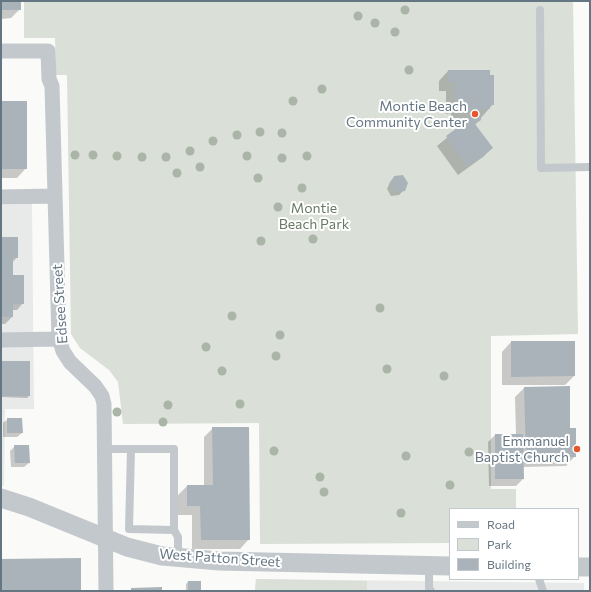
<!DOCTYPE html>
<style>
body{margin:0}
#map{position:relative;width:591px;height:592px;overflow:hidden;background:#fafaf8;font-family:Commissioner,sans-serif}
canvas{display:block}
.frame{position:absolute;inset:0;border:2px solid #657683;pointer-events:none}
.legend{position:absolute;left:449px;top:508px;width:130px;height:72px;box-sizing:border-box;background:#fff;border:1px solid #c1c8cd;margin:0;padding:5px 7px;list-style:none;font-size:12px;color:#657683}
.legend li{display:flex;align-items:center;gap:8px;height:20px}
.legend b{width:20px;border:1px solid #c1c8cd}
</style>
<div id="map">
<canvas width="591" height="592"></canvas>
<div class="frame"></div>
<ul class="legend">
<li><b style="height:5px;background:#c3c8cc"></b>Road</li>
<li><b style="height:11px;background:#dadfd7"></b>Park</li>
<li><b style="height:11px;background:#aab3b9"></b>Building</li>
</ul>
</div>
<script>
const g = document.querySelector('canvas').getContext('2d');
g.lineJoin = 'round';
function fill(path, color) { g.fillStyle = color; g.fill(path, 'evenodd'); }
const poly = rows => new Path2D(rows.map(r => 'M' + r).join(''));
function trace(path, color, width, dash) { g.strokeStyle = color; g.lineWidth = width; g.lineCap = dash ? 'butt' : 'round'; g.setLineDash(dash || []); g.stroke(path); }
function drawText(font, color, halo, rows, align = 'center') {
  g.font = font + ' Commissioner,sans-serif'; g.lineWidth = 4; g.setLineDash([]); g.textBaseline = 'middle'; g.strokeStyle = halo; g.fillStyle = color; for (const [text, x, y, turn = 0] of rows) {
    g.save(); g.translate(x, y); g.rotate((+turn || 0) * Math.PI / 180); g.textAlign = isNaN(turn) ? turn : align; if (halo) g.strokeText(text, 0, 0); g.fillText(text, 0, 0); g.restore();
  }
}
const built = poly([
 [32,204,34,409,5,409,4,486,1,486,1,205],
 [256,579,584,583,584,591,255,591]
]);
const green = poly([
 [24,1,573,1,578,334,491,336,491,489,516,489,516,509,450,509,450,543,260,544,259,423,123,424,118,382,109,370,80,348,71,334,67,75,56,75,55,38,24,38],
 [256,579,367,581,367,591,255,591]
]);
const shadow = poly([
 [1,1,20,1,20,9,11,18,1,19],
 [448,71,493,104,475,125,492,148,483,157,458,175,437,146,460,127,460,118,450,118,451,113,446,114,446,91,439,91,439,81],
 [1,102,26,168,17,178,1,178],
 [394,177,404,190,399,195,391,196,387,189,390,182],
 [1,238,17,257,12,263,12,276,23,303,17,310,12,310,12,317,5,324,1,324],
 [511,342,574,376,565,385,502,385,502,352],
 [1,362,29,396,27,398,1,397],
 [524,388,569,430,575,456,566,466,522,467,523,479,516,486,489,486,488,442,495,435,516,435,515,397],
 [8,419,22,433,17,437,3,437,3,423],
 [213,428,249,539,240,549,192,549,192,515,178,515,178,495,187,486,204,486,204,437],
 [15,446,29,463,24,467,11,467,10,451],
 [188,582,200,591,186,591,186,584]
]);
const building = poly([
 [1,1,21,1,21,10,1,10],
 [448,70,490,70,490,75,494,75,494,105,490,105,490,109,480,109,481,120,475,124,493,148,467,167,446,136,469,119,469,109,459,109,459,105,455,105,455,82,448,82],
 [1,101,27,101,27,169,1,169],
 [403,175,408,183,405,191,396,192,391,184,394,176],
 [1,237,18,237,18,258,13,258,13,275,24,275,24,304,13,304,13,317,1,317],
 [511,341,575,341,575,376,511,377],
 [1,361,30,361,30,396,1,396],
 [570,386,570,428,576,428,576,457,526,458,524,387],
 [7,418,22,418,23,433,7,433],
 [212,427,249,427,250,540,201,540,200,506,187,506,187,485,213,485],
 [495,434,523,434,524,479,495,479],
 [14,445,29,445,30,463,15,463],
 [81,558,81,591,1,591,1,559],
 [188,581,201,581,201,591,188,591],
 [162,587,162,591,131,591,131,588]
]);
const service = poly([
 [540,10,541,168,590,167],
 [105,449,174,449,174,530,178,537,178,557],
 [131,449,129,529,174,530],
 [429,566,429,588,431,591],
 [539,579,543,591]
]);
const minor = poly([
 [1,51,48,51,49,79,52,86,59,339,63,351,70,362,95,386,102,396,104,404,106,591],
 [1,197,55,196],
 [1,340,59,339]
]);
const tertiary = poly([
 [1,498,29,507,127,547,162,556,219,561,450,566],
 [578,567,590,567]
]);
const trees = [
 [405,10],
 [358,16],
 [375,23],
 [395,32],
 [409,70],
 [322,89],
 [293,101],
 [260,132],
 [282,133],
 [237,135],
 [213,141],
 [190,151],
 [75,155],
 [93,155],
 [117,156],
 [247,156],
 [307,156],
 [142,157],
 [166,157],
 [282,158],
 [200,167],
 [177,173],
 [258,178],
 [302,188],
 [278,207],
 [313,239],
 [261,241],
 [380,308],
 [232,316],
 [280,335],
 [206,347],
 [276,356],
 [387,369],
 [222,371],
 [444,376],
 [240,404],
 [168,405],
 [117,412],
 [163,422],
 [274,451],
 [469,452],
 [406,456],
 [320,477],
 [450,485],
 [324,492],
 [401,513]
];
const markers = [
 [475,114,4,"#e4572e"],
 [577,449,4,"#e4572e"]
];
const poiNames = [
 ["Montie Beach",467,106],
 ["Community Center",467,122],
 ["Emmanuel",569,441],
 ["Baptist Church",569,457]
];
const parkNames = [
 ["Montie",314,208],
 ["Beach Park",314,224]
];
const streetNames = [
 ["Edsee Street",60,304,-94],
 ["West Patton Street",220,558,4]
];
fill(built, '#e8e9e9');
fill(green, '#dadfd7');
fill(shadow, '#0003');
fill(building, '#aab3b9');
trace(service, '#c3c8cc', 8);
trace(minor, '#c3c8cc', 15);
trace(tertiary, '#c3c8cc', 19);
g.fillStyle = '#aab4a7';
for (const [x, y] of trees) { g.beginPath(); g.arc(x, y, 4.5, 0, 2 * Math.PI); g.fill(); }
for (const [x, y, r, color] of markers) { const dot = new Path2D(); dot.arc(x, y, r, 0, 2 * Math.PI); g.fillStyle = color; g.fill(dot); trace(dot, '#fff', 1.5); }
drawText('14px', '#657683', '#fff', poiNames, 'right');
drawText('14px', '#687a64', '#fff', parkNames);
drawText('14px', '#657683', '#fff', streetNames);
</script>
